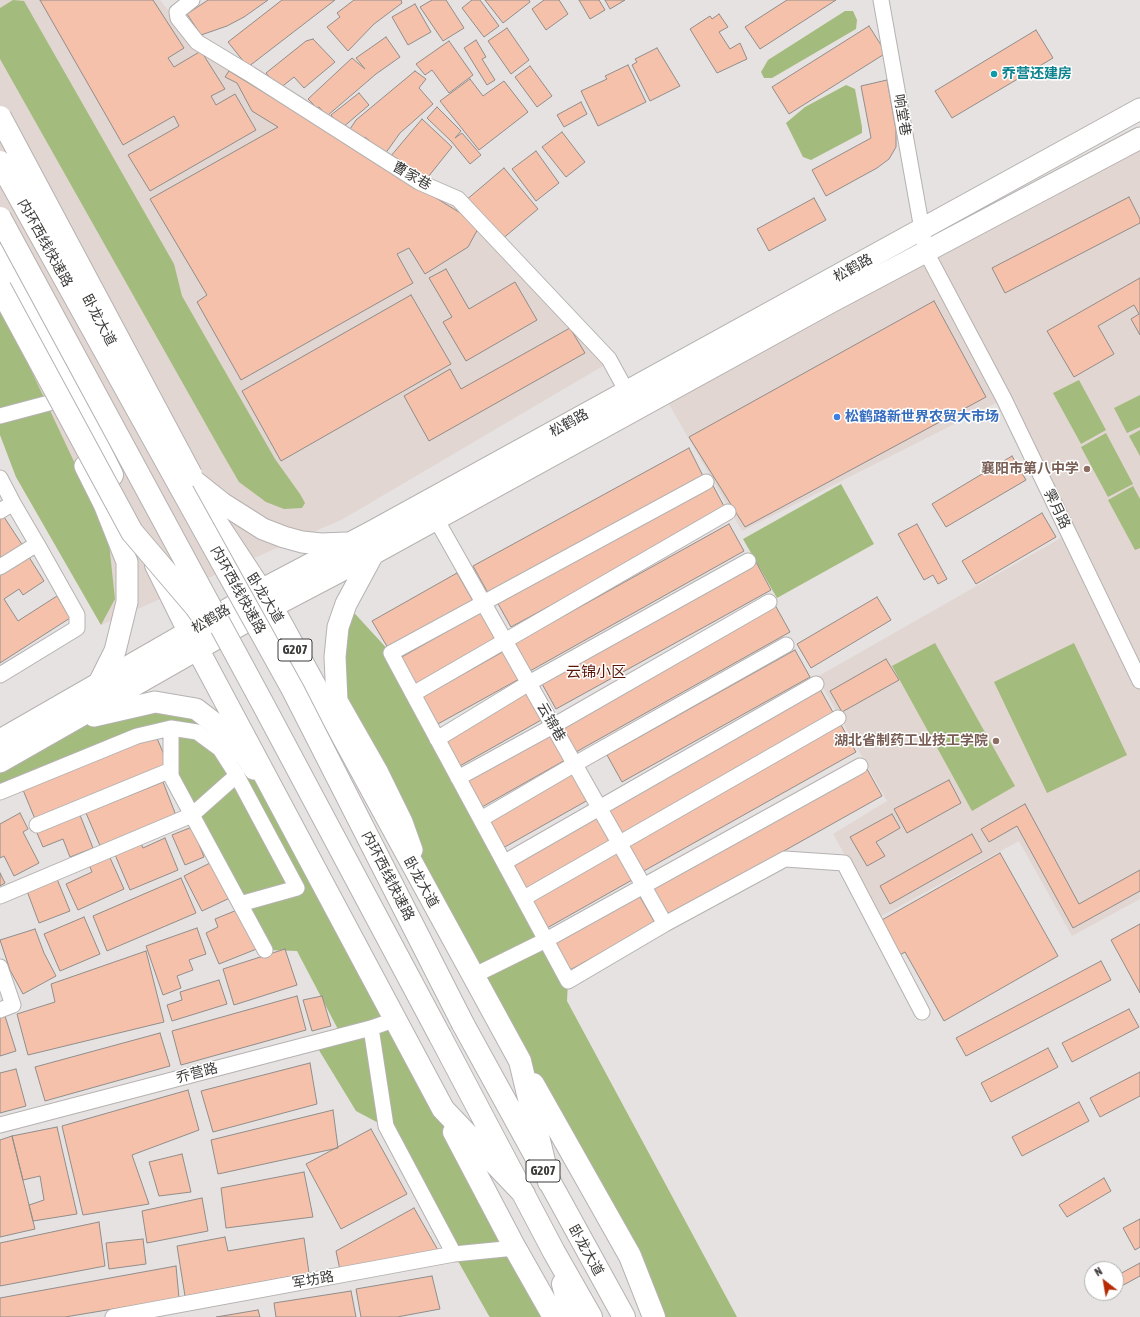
<!DOCTYPE html>
<meta charset="utf-8">
<style>
body{margin:0}
#map{position:relative;width:1140px;height:1317px;overflow:hidden;background:#e6e2e1;font-family:"Asap Condensed",sans-serif}
canvas{display:block}
.north{position:absolute;left:1084px;top:1261px;width:40px;height:40px;box-sizing:border-box;background:#fff;border:1px solid #b1b1b0;border-radius:50%;rotate:329deg;font-size:11px;font-weight:700;line-height:16px;text-align:center;color:#3c3b3a}
.north::after{content:'';display:block;margin:auto;width:14px;height:18px;background:#b62b04;clip-path:polygon(50% 0,100% 100%,50% 72%,0 100%)}
</style>
<div id="map">
<canvas width="1140" height="1317"></canvas>
<div class="north">N</div>
</div>
<script>
const g = document.querySelector('canvas').getContext('2d');
g.lineJoin = 'round';
function fill(path, color) { g.fillStyle = color; g.fill(path, 'evenodd'); }
const poly = rows => new Path2D(rows.map(r => 'M' + r).join(''));
function trace(path, color, width, dash) { g.strokeStyle = color; g.lineWidth = width; g.lineCap = dash ? 'butt' : 'round'; g.setLineDash(dash || []); g.stroke(path); }
function drawText(font, color, halo, rows, align = 'center') {
  g.font = font + ' "Asap Condensed","Noto Sans SC",sans-serif'; g.lineWidth = 3; g.setLineDash([]); g.textBaseline = 'middle'; g.strokeStyle = halo; g.fillStyle = color; for (const [text, x, y, turn = 0] of rows) {
    g.save(); g.translate(x, y); g.rotate((+turn || 0) * Math.PI / 180); g.textAlign = isNaN(turn) ? turn : align; if (halo) g.strokeText(text, 0, 0); g.fillText(text, 0, 0); g.restore();
  }
}
const built = poly([
 [0,0,160,0,194,43,456,207,608,363,343,519,101,625,16,477,0,435],
 [1140,147,1140,899,1072,936,1019,841,880,917,833,834,887,801,817,677,1066,535,1000,401,742,531,663,394]
]);
const green = poly([
 [13,0,24,1,174,264,182,296,275,459,300,494,305,503,302,508,284,509,266,502,239,482,221,451,0,59,0,8],
 [845,11,853,11,857,20,856,29,772,78,764,78,761,72,768,60],
 [846,85,855,89,862,127,862,133,811,160,803,157,786,123,805,107],
 [0,304,108,534,115,599,101,625,16,477,0,435],
 [1079,380,1106,430,1081,444,1053,393],
 [1140,395,1140,427,1127,433,1114,408],
 [1140,430,1140,456,1129,436],
 [1106,433,1133,484,1108,497,1081,447],
 [841,484,874,544,777,598,743,539],
 [1133,486,1140,499,1140,548,1135,550,1108,500],
 [346,604,391,653,568,981,567,1001,737,1317,654,1317,337,701],
 [935,643,1015,786,972,811,892,666],
 [1074,643,1127,755,1047,793,994,682],
 [155,702,196,709,245,755,554,1317,490,1317,489,1316,454,1254,386,1127,356,1111,314,1042,341,1035,297,951,265,950,171,770,160,730,0,792,0,762,72,721]
]);
const building = poly([
 [40,0,153,0,184,48,168,58,174,67,201,51,225,89,211,96,216,105,235,94,256,130,150,191,128,155,179,126,174,116,123,145,40,0],
 [208,0,268,0,244,17,227,26,201,35,187,14,208,0],
 [282,0,335,0,248,67,228,42,282,0],
 [354,0,401,0,402,3,374,24,348,51,327,27,340,17,337,13,354,0],
 [432,0,446,0,464,28,443,41,420,7,432,0],
 [472,0,480,0,499,26,484,37,462,8,472,0],
 [485,0,529,0,530,2,503,23,485,0],
 [544,0,559,0,568,14,546,30,532,9,544,0],
 [579,0,599,0,605,10,590,19,579,0],
 [605,0,625,0,610,9,605,0],
 [787,0,836,0,760,49,745,27,787,0],
 [415,4,431,32,408,45,392,17,415,4],
 [719,14,728,27,719,32,730,49,740,43,747,59,717,73,690,29,710,16,712,19,719,14],
 [869,26,886,53,789,114,772,87,869,26],
 [507,28,529,60,511,74,488,41,507,28],
 [1036,30,1053,58,952,118,935,91,1036,30],
 [386,37,400,57,376,74,327,116,319,107,317,108,308,99,352,58,365,69,356,58,386,37],
 [313,39,335,62,304,88,294,77,279,89,266,73,306,41,313,39],
 [476,40,486,57,482,59,495,80,487,85,464,48,476,40],
 [449,41,473,75,449,93,432,70,425,75,416,64,449,41],
 [657,48,680,86,650,101,632,65,637,62,635,59,657,48],
 [628,65,646,102,598,126,581,91,607,79,605,76,628,65],
 [530,66,552,96,537,107,515,77,530,66],
 [229,71,480,225,468,247,425,274,409,248,397,254,413,283,241,380,197,302,207,295,150,199,278,127,252,111,237,83,225,77,229,71],
 [415,71,426,79,419,88,433,104,400,133,385,154,365,137,360,142,348,132,356,120,415,71],
 [470,79,483,96,504,81,528,112,479,150,440,101,470,79],
 [887,80,896,130,896,147,889,159,877,168,826,196,812,170,871,138,861,86,887,80],
 [359,93,369,105,342,128,331,115,359,93],
 [581,102,587,114,564,127,557,115,581,102],
 [437,107,461,131,455,138,462,133,481,155,470,164,451,141,427,118,437,107],
 [422,119,452,147,424,182,390,157,422,119],
 [562,132,585,162,566,177,542,147,562,132],
 [536,151,559,183,536,201,512,169,536,151],
 [504,168,538,209,501,240,465,201,504,168],
 [1129,197,1140,219,1140,223,1005,293,992,268,1129,197],
 [814,198,826,220,769,251,757,229,814,198],
 [446,269,469,309,515,282,537,320,466,361,443,322,452,317,429,278,446,269],
 [1140,278,1140,335,1131,319,1139,314,1134,305,1098,326,1114,354,1074,377,1047,331,1140,278],
 [411,295,451,364,281,461,242,391,411,295],
 [934,301,986,397,745,527,689,437,934,301],
 [570,328,585,353,429,441,404,396,450,369,461,389,570,328],
 [689,448,703,476,488,593,473,566,689,448],
 [1012,456,1026,480,946,527,932,504,1012,456],
 [711,482,726,510,511,627,496,600,711,482],
 [1042,513,1056,537,976,584,962,561,1042,513],
 [2,514,23,546,0,560,0,515,2,514],
 [729,524,744,551,530,671,515,643,729,524],
 [917,524,947,579,938,584,933,575,924,580,898,534,917,524],
 [27,554,44,581,23,595,19,589,4,599,18,621,57,596,70,618,0,663,0,572,27,554],
 [756,562,771,590,556,709,541,682,756,562],
 [457,573,473,601,388,648,372,621,457,573],
 [877,597,891,620,811,668,797,644,877,597],
 [775,605,790,632,576,752,561,724,775,605],
 [485,610,501,638,416,686,400,658,485,610],
 [506,650,521,678,436,725,421,698,506,650],
 [795,650,810,677,622,782,607,755,795,650],
 [886,659,899,680,842,712,830,691,886,659],
 [820,689,835,716,620,836,605,808,820,689],
 [527,691,543,719,458,767,442,739,527,691],
 [841,725,856,752,642,872,627,845,841,725],
 [551,731,567,759,482,807,466,779,551,731],
 [156,736,168,764,35,819,23,790,156,736],
 [867,769,882,796,668,916,652,889,867,769],
 [572,772,588,800,503,848,488,820,572,772],
 [949,780,961,803,907,833,894,809,949,780],
 [163,782,177,818,101,848,86,813,163,782],
 [1025,804,1079,904,1140,870,1140,891,1073,928,1017,826,989,842,981,829,1025,804],
 [20,813,28,829,23,832,39,863,14,876,4,856,0,858,0,824,20,813],
 [892,814,900,828,876,842,885,856,867,866,850,837,892,814],
 [80,815,93,848,70,857,63,839,43,847,37,833,80,815],
 [595,815,610,843,525,891,510,863,595,815],
 [192,827,204,857,185,865,172,835,192,827],
 [972,834,982,852,890,904,880,886,972,834],
 [165,838,178,870,130,890,113,850,139,839,143,848,165,838],
 [107,851,124,889,78,910,66,884,92,872,87,860,107,851],
 [616,852,632,880,547,928,531,900,616,852],
 [1000,853,1058,956,944,1021,905,952,893,959,873,925,1000,853],
 [214,861,232,897,202,911,184,876,214,861],
 [0,873,5,883,0,886,0,873],
 [181,878,196,913,107,951,93,916,181,878],
 [57,879,70,911,39,923,27,891,57,879],
 [639,895,655,923,570,970,555,943,639,895],
 [242,908,259,948,219,964,206,933,218,927,215,919,242,908],
 [84,917,100,954,60,971,44,934,84,917],
 [1140,924,1140,993,1111,940,1140,924],
 [197,928,206,954,189,960,193,970,177,976,181,988,163,995,146,946,197,928],
 [35,929,44,953,56,976,23,994,10,970,0,940,35,929],
 [285,949,297,985,234,1005,223,969,285,949],
 [146,951,164,1022,28,1055,17,1014,55,1002,51,984,146,951],
 [1101,961,1111,980,966,1056,956,1038,1101,961],
 [219,980,227,1004,172,1021,167,1005,182,1000,180,992,219,980],
 [297,996,306,1030,181,1065,172,1031,297,996],
 [322,996,331,1026,312,1031,303,1000,322,996],
 [1129,1009,1139,1027,1072,1062,1062,1043,1129,1009],
 [5,1016,16,1051,0,1056,0,1017,5,1016],
 [160,1033,170,1066,45,1101,35,1067,160,1033],
 [1048,1048,1058,1067,991,1102,981,1083,1048,1048],
 [310,1063,317,1104,213,1132,201,1091,310,1063],
 [16,1069,26,1106,0,1113,0,1073,16,1069],
 [1140,1072,1140,1096,1100,1117,1090,1098,1140,1072],
 [188,1090,199,1130,132,1155,149,1204,83,1215,62,1126,188,1090],
 [1079,1102,1089,1121,1022,1156,1012,1137,1079,1102],
 [333,1110,338,1148,218,1174,211,1140,333,1110],
 [57,1127,77,1214,33,1221,29,1205,44,1200,40,1176,23,1180,12,1136,57,1127],
 [371,1129,407,1194,341,1229,306,1164,371,1129],
 [12,1136,35,1229,0,1237,0,1140,12,1136],
 [182,1154,191,1192,159,1196,149,1162,182,1154],
 [304,1172,313,1217,226,1228,221,1188,304,1172],
 [1104,1178,1111,1191,1067,1217,1059,1205,1104,1178],
 [202,1198,208,1231,147,1243,142,1211,202,1198],
 [414,1208,439,1252,340,1270,336,1251,414,1208],
 [1140,1219,1140,1247,1135,1250,1123,1228,1140,1219],
 [99,1222,105,1266,0,1286,0,1243,99,1222],
 [225,1237,228,1251,304,1238,309,1273,185,1296,177,1246,225,1237],
 [143,1239,146,1264,109,1269,106,1243,143,1239],
 [1140,1263,1140,1276,1116,1289,1116,1276,1140,1263],
 [176,1266,179,1298,65,1317,0,1317,0,1298,176,1266],
 [432,1276,440,1309,397,1317,361,1317,356,1289,432,1276],
 [351,1291,356,1317,276,1317,274,1303,351,1291],
 [258,1310,260,1317,216,1317,258,1310]
]);
const minor = poly([
 [192,0,177,12,178,18,197,42,250,74,419,182,458,199,609,359,627,392],
 [881,0,926,252,1004,399,1140,681],
 [0,416,64,399],
 [0,478,13,503],
 [0,511,13,503,37,544],
 [728,512,413,694,568,981,665,924,785,859,844,863,922,1012],
 [436,519,665,924],
 [0,567,37,544,77,615,77,628,0,675],
 [413,694,391,653,706,482],
 [171,728,197,732,220,749,236,774,297,888,240,904],
 [437,739,529,683,748,561],
 [458,778,553,726,769,602],
 [0,792,137,736,171,728,171,776,192,815,237,775],
 [481,819,575,764,786,645],
 [37,825,171,770],
 [505,862,816,684],
 [0,896,192,815,265,950],
 [524,898,838,718],
 [0,967,13,1005,0,1010],
 [473,976,546,940,860,766],
 [371,1028,386,1126,454,1254],
 [0,1125,371,1028,394,1020],
 [113,1317,454,1254,515,1248]
]);
const secondary = poly([
 [85,466,104,504,127,562,127,602,115,651,99,683],
 [188,476,222,503,263,529,284,537,302,542,321,544,346,543],
 [373,554,346,604,338,627,335,657,337,701,378,773,402,822,412,850],
 [94,716,155,702,196,709,217,725,245,755,254,769],
 [0,740,261,590,371,532,1140,109],
 [0,762,272,607,373,554,831,302,1140,138]
]);
const trunk = poly([
 [0,255,54,356,112,475],
 [176,461,272,607,520,1061,549,1182],
 [156,565,198,650,443,1109,524,1194],
 [463,1024,624,1317],
 [440,1036,554,1252,591,1317],
 [533,1084,630,1256,654,1317],
 [454,1132,515,1248,554,1317],
 [563,1284,572,1317]
]);
const trunkBridge = poly([
 [0,117,191,475],
 [0,162,293,690,463,1024],
 [0,218,264,706,440,1036],
 [0,288,132,532,196,607,207,623]
]);
const markers = [
 [994,74,4,"#0f9aa8"],
 [837,417,4,"#3f7fe0"],
 [1087,469,4,"#8d6e63"],
 [996,741,4,"#8d6e63"]
];
const shields = [
 [295,650,34],
 [543,1171,34]
];
const shieldNames = [
 ["G207",295,650],
 ["G207",543,1171]
];
const cultureNames = [
 ["乔营还建房",1002,74]
];
const streetNames = [
 ["响堂巷",902,115,80],
 ["曹家巷",412,176,30],
 ["内环西线快速路",45,243,61],
 ["松鹤路",853,268,-29],
 ["卧龙大道",99,320,62],
 ["松鹤路",569,423,-29],
 ["霁月路",1057,509,64],
 ["内环西线快速路",238,590,61],
 ["卧龙大道",265,598,58],
 ["松鹤路",211,619,-31],
 ["云锦巷",551,722,60],
 ["内环西线快速路",388,876,63],
 ["卧龙大道",421,882,61],
 ["乔营路",197,1073,-15],
 ["卧龙大道",586,1250,61],
 ["军坊路",313,1280,-10]
];
const shopNames = [
 ["松鹤路新世界农贸大市场",845,417]
];
const educationNames = [
 ["襄阳市第八中学",1079,469],
 ["湖北省制药工业技工学院",988,741]
];
const neighbourhoodNames = [
 ["云锦小区",596,672]
];
fill(built, '#e1d6d1');
fill(green, '#a3bb7d');
fill(building, '#f6c1aa');
trace(building, '#908d8b', 1);
trace(minor, '#b5b2b1', 17);
trace(secondary, '#b5b2b1', 23);
trace(trunk, '#b5b2b1', 24);
trace(minor, '#fff', 15);
trace(secondary, '#fff', 21);
trace(trunk, '#fff', 22);
trace(trunkBridge, '#b5b2b1', 24, []);
trace(trunkBridge, '#fff', 22);
for (const [x, y, r, color] of markers) { const dot = new Path2D(); dot.arc(x, y, r, 0, 2 * Math.PI); g.fillStyle = color; g.fill(dot); trace(dot, '#fff', 1.5); }
for (const [x, y, w] of shields) { const box = new Path2D(); box.roundRect(x - w / 2, y - 11, w, 22, 3); g.fillStyle = '#fff'; g.fill(box); trace(box, '#3c3b3a', 1); }
drawText('bold 13px', '#3c3b3a', null, shieldNames);
drawText('bold 14px', '#0d838f', '#fff', cultureNames, 'left');
drawText('14px', '#3c3b3a', '#fff', streetNames);
drawText('bold 14px', '#366cbe', '#fff', shopNames, 'left');
drawText('bold 14px', '#785e54', '#fff', educationNames, 'right');
drawText('15px', '#5a1708', '#fff', neighbourhoodNames);
</script>
